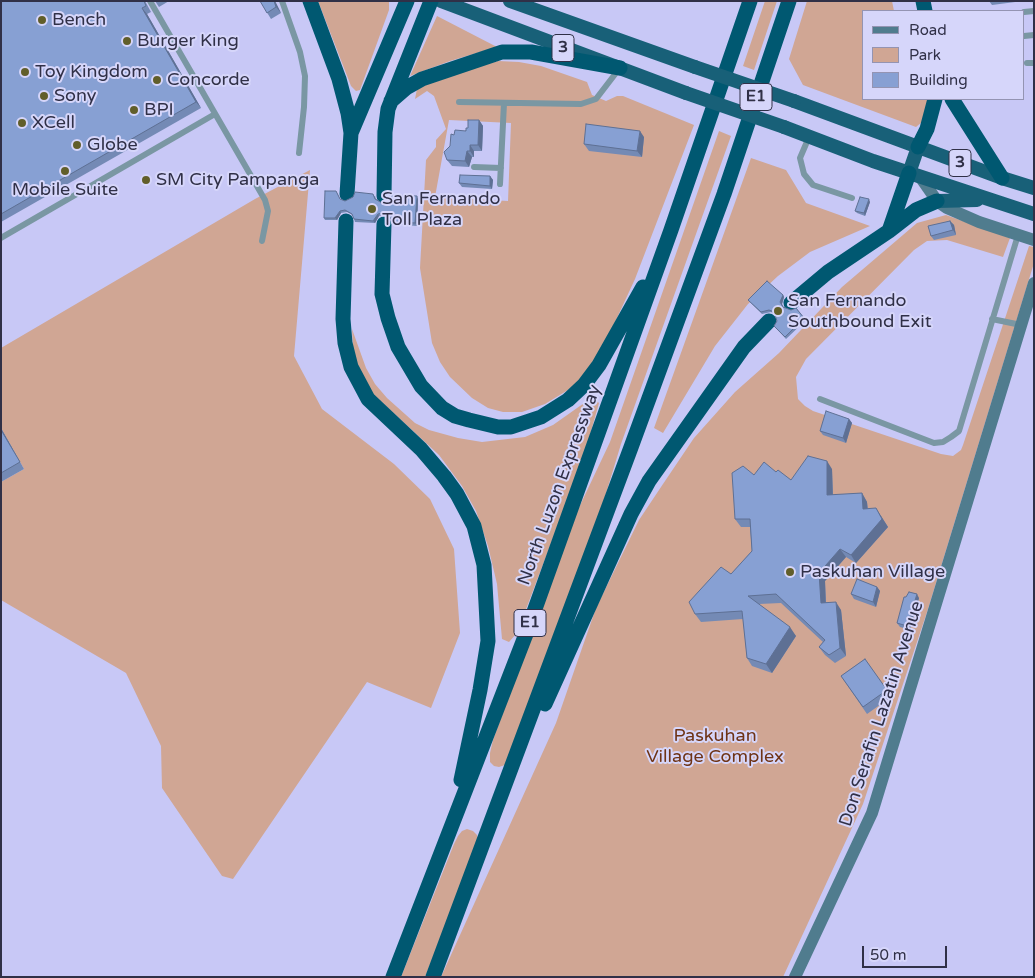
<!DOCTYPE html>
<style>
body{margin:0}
#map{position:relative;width:1035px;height:978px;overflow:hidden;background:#c8c8f6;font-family:"Varela Round",sans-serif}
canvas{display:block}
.frame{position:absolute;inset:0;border:2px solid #303047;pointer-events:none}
.legend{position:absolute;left:862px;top:10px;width:162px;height:90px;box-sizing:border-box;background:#d6d6fa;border:1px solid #9494b2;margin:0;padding:6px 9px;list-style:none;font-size:15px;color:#303047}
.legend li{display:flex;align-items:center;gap:10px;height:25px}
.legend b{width:25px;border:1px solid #9494b2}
.scale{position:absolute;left:862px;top:946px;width:85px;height:22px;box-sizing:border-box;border:2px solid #303047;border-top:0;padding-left:6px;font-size:15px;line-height:18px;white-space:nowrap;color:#303047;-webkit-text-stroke:4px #d6d6fa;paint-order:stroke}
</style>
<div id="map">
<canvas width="1035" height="978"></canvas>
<div class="frame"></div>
<ul class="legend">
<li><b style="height:6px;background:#507c8e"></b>Road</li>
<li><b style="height:14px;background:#d0a694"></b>Park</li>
<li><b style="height:14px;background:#87a0d3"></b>Building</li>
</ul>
<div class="scale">50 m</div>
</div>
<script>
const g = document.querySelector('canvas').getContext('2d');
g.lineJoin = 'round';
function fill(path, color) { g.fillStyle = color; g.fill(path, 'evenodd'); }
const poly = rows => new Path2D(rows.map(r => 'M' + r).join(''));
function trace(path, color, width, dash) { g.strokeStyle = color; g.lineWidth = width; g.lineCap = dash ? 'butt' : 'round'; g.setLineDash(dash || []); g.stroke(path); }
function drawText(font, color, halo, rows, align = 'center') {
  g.font = font + ' "Varela Round",sans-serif'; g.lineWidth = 4; g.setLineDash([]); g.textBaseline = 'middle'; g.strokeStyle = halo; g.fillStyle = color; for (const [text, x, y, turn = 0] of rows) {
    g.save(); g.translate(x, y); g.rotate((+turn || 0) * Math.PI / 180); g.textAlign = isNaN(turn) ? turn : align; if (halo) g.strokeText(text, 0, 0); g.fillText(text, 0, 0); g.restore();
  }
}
const green = poly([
 [318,1,389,1,389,10,360,90,356,91,351,86],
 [765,1,777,1,754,70,743,66],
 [807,1,892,1,894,11,864,11,864,99,929,99,922,122,916,127,803,85,789,59],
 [437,16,497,47,450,61,410,76],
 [498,61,519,62,541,66,587,82,592,95,606,101,617,96,623,96,694,125,635,279,610,333,596,357,581,379,568,390,545,404,522,412,503,412,488,408,472,398,450,377,440,362,432,343,420,268,426,160,436,147,436,140,446,129,434,96,427,91,415,99,417,89,421,83],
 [449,120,511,123,508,201,435,197],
 [719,131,731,136,621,444,594,533,505,765,499,767,494,766,490,762,490,753,493,740,564,544,575,516,610,442],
 [751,158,786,170,806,203,870,226,810,252,778,276,748,304,715,346,663,433,654,428],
 [310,170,294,356,322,409,394,464,430,499,454,549,460,633,431,708,367,682,233,879,222,876,162,788,161,746,126,673,1,600,1,482,24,469,1,428,1,348,255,199],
 [946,215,1010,238,1003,257,947,240,927,241,914,250,806,359,796,377,798,399,805,406,813,411,941,454,953,456,961,450,963,445,1029,246,1034,247,1034,263,928,609,863,804,783,977,441,977,556,723,596,608,639,520,663,484,694,438,735,392,779,353,842,287,917,223],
 [352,329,366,368,375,384,387,398,415,423,429,430,458,438,482,442,525,437,553,425,587,401,594,398,599,403,584,456,517,633,509,642,502,639,497,584,488,546,476,511,462,486,439,455,372,393,359,372,353,347],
 [467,829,473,831,477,835,478,840,461,887,425,977,401,977,454,844,458,836,462,831]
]);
const service = poly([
 [150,1,265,200,268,211,262,241],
 [282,1,300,52,305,76,304,107,299,153],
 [1024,12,1034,11],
 [1024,36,1034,35],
 [1027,63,1034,63],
 [459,102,581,104,596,99,619,69],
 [809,137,800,158,804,174,813,185,852,198],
 [474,167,501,168],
 [500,184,504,103],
 [1,238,215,114],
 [992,319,1021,325],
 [820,399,934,443,943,442,951,437,959,431,1018,235]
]);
const secondary = poly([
 [921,178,937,201,947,208,979,222,1034,240],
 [795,977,872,813,1034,283]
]);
const trunk = poly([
 [441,1,686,93],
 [510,1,695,67],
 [794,101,1002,178,1034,188],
 [784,127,873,161,1034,214],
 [909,173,918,147],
 [937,201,977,200]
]);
const motorway = poly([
 [310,1,339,79,348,113,351,133,347,194],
 [923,1,925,11],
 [952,99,1002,178],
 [391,101,406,88,422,79,502,52,531,52,620,68],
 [351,133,407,1],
 [918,147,927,129,935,99],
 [384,196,385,132,388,109,431,1],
 [346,221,343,319,345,343,351,367,368,399,421,449,444,476,457,494,474,526,484,565,488,641,480,690,461,780],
 [384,224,382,294,388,318,398,347,421,386,442,408,455,416,469,420,498,427,511,427,541,417,568,400,584,385,599,365,643,287],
 [889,231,909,173],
 [791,303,828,272,889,231,916,210,937,201],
 [545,704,631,514,649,481,744,347,769,321],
 [393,977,526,634,671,230,750,1],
 [433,977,630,450,724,194,789,1]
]);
const trunkBridge = poly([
 [695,67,794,101],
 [686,93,784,127]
]);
const wall = poly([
 [1,1,145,1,151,12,147,14,201,108,1,222],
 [155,1,169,1,159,7],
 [260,1,275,1,281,13,271,19],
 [989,1,1023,1,992,5],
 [479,120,483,126,482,151,474,151,474,157,472,157,469,167,452,166,447,160,450,146,468,128],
 [644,137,642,157,589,151,584,144],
 [490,176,493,180,492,189,462,187,459,183],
 [336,191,340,199,345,201,375,196,376,199,382,203,418,199,417,226,393,224,391,218,385,215,379,216,375,223,355,222,353,215,347,212,341,213,337,220,325,220,324,218],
 [870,202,865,216,857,213,855,211],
 [950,221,954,225,956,235,934,240,931,236],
 [783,295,784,297,782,304,783,307,791,310,796,308,806,320,786,339,774,326,777,321,775,314,771,312,762,314,748,300],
 [849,419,852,423,846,443,823,435,820,431],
 [1,428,24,469,1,482],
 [832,469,833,495,862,493,867,502,868,509,881,516,888,527,856,563,846,557,825,581,826,602,841,610,846,656,835,663,825,655,819,647,823,642,781,603,759,604,796,636,772,673,752,666,747,658,743,619,701,622,695,614,752,551,750,527,741,527,735,519,754,475,776,472,791,480],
 [877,587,880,591,876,607,854,599,851,594],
 [906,597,919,598,910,630,900,627,897,623],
 [865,659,891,697,867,714,841,676]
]);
const shadedWall = poly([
 [274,1,275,1,281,13,276,7],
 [142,8,147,14,201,108,196,102],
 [479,120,483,126,482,151,478,145],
 [640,131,644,137,642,157,637,151],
 [470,145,474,151,474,157,470,151],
 [467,151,472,157,469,167,465,161],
 [490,176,493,180,492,189,490,186],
 [417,196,418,199,417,226,415,223],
 [869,199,870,202,865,216,864,213],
 [340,211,341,213,337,220,335,218],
 [378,214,379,216,375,223,373,221],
 [950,221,954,225,956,235,953,230],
 [783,295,784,297,782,304,784,309,780,302],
 [849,419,852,423,846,443,843,438],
 [1,428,24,469,20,462,1,430],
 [827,461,832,469,833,503,827,495],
 [862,493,867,502,868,518,863,509],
 [876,508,888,527,856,563,851,555],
 [840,549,846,557,825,581,826,611,821,603,819,573],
 [877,587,880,591,876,607,873,602],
 [917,594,919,598,910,630,907,626],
 [836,602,841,610,846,656,840,648],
 [790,627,796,636,772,673,766,664]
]);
const building = poly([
 [1,1,144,1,146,6,142,8,196,102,1,214,1,1],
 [260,1,274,1,276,7,267,13,260,1],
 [468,120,479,120,478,145,470,145,470,151,467,151,465,161,447,160,444,152,450,146,451,134,454,135,455,130,466,131,466,128,468,128,468,120],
 [586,124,640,131,637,151,584,144,586,124],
 [460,175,490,176,490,186,459,183,460,175],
 [325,191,336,191,340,199,345,201,353,197,355,192,373,194,375,199,382,203,387,202,392,195,417,196,415,223,392,222,390,217,383,213,378,214,373,221,354,219,352,214,345,210,340,211,335,218,324,218,325,191],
 [860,197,869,199,864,213,855,211,860,197],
 [950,221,953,230,931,236,928,226,950,221],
 [767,281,783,295,780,302,783,307,791,310,796,308,804,318,785,337,774,326,777,321,774,312,769,310,761,312,748,300,767,281],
 [826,411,849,419,843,438,820,431,826,411],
 [1,430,20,462,1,473,1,430],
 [808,456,827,461,827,495,862,493,863,509,876,508,882,519,851,555,840,549,819,573,821,603,836,602,840,648,829,655,819,647,825,640,776,594,748,596,790,627,766,664,747,658,742,611,695,614,689,602,721,567,731,574,752,551,750,519,735,519,732,473,743,466,754,475,764,462,776,472,778,470,791,480,808,456],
 [857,579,877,587,873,602,851,594,857,579],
 [909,592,917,594,907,626,897,623,904,597,906,597,909,592],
 [865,659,887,690,863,707,841,676,865,659]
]);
const markers = [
 [42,20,5,"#615e2a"],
 [127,41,5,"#615e2a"],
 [25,72,5,"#615e2a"],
 [157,80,5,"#615e2a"],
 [44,96,5,"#615e2a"],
 [134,110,5,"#615e2a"],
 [22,123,5,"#615e2a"],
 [77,145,5,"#615e2a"],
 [65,171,5,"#615e2a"],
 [146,180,5,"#615e2a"],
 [372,209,5,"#615e2a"],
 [778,311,5,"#615e2a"],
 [790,572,5,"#615e2a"]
];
const shields = [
 [563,48,22],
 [756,97,32],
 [960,163,22],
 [530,623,32]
];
const shieldNames = [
 ["3",563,48],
 ["E1",756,97],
 ["3",960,163],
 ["E1",530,623]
];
const poiNames = [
 ["Bench",52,20],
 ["Burger King",137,41],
 ["Toy Kingdom",35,72],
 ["Concorde",167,80],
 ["Sony",54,96],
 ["BPI",144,110],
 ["XCell",32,123],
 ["Globe",87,145],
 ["SM City Pampanga",156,180],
 ["Mobile Suite",65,190,"center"],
 ["San Fernando",382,199],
 ["Toll Plaza",382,220],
 ["San Fernando",788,301],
 ["Southbound Exit",788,322],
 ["Paskuhan Village",800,572]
];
const streetNames = [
 ["North Luzon Expressway",560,485,-70],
 ["Don Serafin Lazatin Avenue",882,714,-72]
];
const parkNames = [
 ["Paskuhan",715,736],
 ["Village Complex",715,757]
];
fill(green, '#d0a694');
trace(service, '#7a97a3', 6);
trace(secondary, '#507c8e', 12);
trace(trunk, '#186078', 14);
trace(motorway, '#005871', 15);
trace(trunkBridge, '#186078', 14);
fill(wall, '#748ab5');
fill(shadedWall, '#5e7094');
fill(building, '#87a0d3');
trace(building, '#5e7094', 1);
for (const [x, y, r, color] of markers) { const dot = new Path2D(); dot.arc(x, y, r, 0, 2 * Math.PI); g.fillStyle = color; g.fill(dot); trace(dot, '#d6d6fa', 2); }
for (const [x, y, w] of shields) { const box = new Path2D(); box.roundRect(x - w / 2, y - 13.5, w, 27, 4); g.fillStyle = '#d6d6fa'; g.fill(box); trace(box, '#303047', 1); }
drawText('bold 16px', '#303047', null, shieldNames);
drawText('18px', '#303047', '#d6d6fa', poiNames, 'left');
drawText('18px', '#303047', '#d6d6fa', streetNames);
drawText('18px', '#6e3315', '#d6d6fa', parkNames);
</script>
